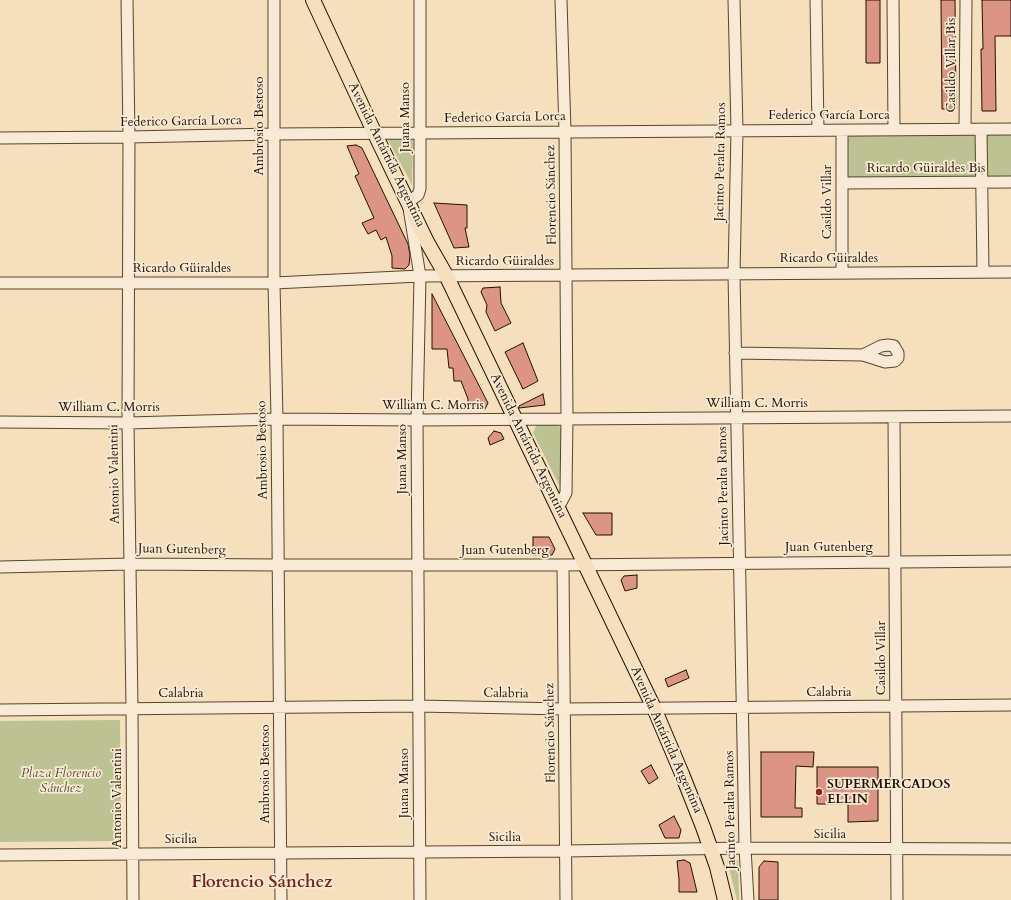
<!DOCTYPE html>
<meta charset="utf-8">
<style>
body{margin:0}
canvas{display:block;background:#f5dfbd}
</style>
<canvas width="1011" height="900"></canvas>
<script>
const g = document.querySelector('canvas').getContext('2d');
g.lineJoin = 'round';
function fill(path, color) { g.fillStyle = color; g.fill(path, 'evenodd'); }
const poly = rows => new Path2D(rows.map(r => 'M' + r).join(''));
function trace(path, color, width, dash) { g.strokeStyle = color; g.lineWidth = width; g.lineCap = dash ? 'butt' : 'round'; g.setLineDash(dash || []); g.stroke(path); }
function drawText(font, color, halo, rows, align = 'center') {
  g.font = font + ' Cardo,serif'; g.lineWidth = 3.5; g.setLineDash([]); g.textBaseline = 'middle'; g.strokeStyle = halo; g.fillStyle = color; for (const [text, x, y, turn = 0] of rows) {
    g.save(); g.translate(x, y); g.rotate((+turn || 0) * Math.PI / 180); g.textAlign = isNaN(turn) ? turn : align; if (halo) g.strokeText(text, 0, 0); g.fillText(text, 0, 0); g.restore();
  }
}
const green = poly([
 [1011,129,1011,182,842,183,842,130],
 [393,137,408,138,413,140,412,185,388,140],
 [539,425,557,425,559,426,561,429,562,489,561,489,533,433,536,426],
 [120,720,121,841,0,842,0,721],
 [727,860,738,860,739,900,737,900]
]);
const building = poly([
 [866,0,880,0,880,63,866,63,866,0],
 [941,0,955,0,956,109,942,109,941,0],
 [982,0,1011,0,1011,36,995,36,996,111,982,111,981,49,983,49,982,0],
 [356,145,362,148,408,244,410,255,409,265,405,269,392,268,392,256,386,237,381,240,376,230,368,234,362,223,374,218,355,176,359,174,347,146,356,145],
 [434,203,467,205,467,228,465,228,469,247,454,248,434,203],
 [500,287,501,303,511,323,495,331,486,312,487,305,481,292,483,288,500,287],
 [432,294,488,403,485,409,468,409,468,399,461,381,454,381,453,368,449,368,447,349,432,349,432,294],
 [523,343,538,381,523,389,505,352,523,343],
 [543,394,545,405,519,408,519,406,543,394],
 [494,431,501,433,504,439,490,445,488,438,494,431],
 [583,513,612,513,612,535,596,535,583,513],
 [533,537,549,537,555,549,552,555,533,555,533,537],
 [637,575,637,588,625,591,621,580,624,576,637,575],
 [686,670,689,678,668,687,665,679,686,670],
 [761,752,814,752,813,767,796,766,795,808,802,808,802,817,761,817,761,752],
 [651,765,658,778,649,784,641,771,651,765],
 [817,767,878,767,878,821,848,822,848,804,817,804,817,767],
 [674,816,681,830,679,838,665,838,659,825,674,816],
 [684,860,690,863,697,892,679,892,679,879,677,861,684,860],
 [764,861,778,862,778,900,759,900,759,867,764,861]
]);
const minor = poly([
 [127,0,129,137,128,423,132,709,133,900],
 [274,0,274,283,277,419,281,900],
 [734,0,737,130,734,274,745,848,748,900],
 [816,0,818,130],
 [893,0,894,130],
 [965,129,966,0],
 [981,129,983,272],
 [842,130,842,273],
 [0,138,129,137,275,134,1011,129],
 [842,183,1011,182],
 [0,283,274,283,420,276,1011,272],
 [735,353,863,355,885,362,895,361,898,358,898,353,894,346,888,345,881,346,863,355],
 [894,417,897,900],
 [0,422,128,423,277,419,417,420,1011,416],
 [558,508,566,493,567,418,565,131,561,0],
 [563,565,566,900],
 [0,567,130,564,278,565,563,565,1011,561],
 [0,710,419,706,564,709,1011,705],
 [0,855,566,851,745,848,1011,849],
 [420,900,417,420,420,276,408,202,418,195,420,189,420,0]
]);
const major = poly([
 [313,0,375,134,427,242,447,277,654,708,682,774,703,827,717,867,725,900]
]);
const markers = [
 [819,792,4,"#8f2418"]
];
const streetNames = [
 ["Casildo Villar Bis",952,65,-90],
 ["Federico García Lorca",829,116],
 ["Juana Manso",406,117,-90],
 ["Federico García Lorca",505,118,-1],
 ["Federico García Lorca",181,122,-1],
 ["Ambrosio Bestoso",260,126,-90],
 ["Avenida Antártida Argentina",386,155,64],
 ["Jacinto Peralta Ramos",721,162,-89],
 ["Ricardo Güiraldes Bis",926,169],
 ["Florencio Sánchez",552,195,-91],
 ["Casildo Villar",828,202,-90],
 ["Ricardo Güiraldes",829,259],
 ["Ricardo Güiraldes",505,262],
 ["Ricardo Güiraldes",182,269],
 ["William C. Morris",757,404],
 ["William C. Morris",433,406],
 ["William C. Morris",109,408],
 ["Avenida Antártida Argentina",528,446,64],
 ["Ambrosio Bestoso",263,450,-91],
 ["Juana Manso",403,459,-90],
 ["Antonio Valentini",115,474,-91],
 ["Jacinto Peralta Ramos",724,486,-91],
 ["Juan Gutenberg",829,548],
 ["Juan Gutenberg",182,550,1],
 ["Juan Gutenberg",505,551],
 ["Casildo Villar",882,658,-90],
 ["Calabria",829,693],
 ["Calabria",181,694],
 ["Calabria",506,694,1],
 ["Florencio Sánchez",551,733,-91],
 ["Avenida Antártida Argentina",666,740,66],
 ["Ambrosio Bestoso",266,774,-90],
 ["Juana Manso",405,783,-90],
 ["Antonio Valentini",118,798,-90],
 ["Jacinto Peralta Ramos",731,810,-91],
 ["Sicilia",830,835],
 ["Sicilia",505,838],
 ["Sicilia",181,840]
];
const parkNames = [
 ["Plaza Florencio",61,774],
 ["Sánchez",61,789]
];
const poiNames = [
 ["SUPERMERCADOS",827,785],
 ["ELLIN",827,800]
];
const districtNames = [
 ["Florencio Sánchez",262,883]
];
fill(green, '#bcc291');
fill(building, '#dc9584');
trace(building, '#241100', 1);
trace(minor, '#58442f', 13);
trace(major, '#241100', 16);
trace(minor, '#f8ead4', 11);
trace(major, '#f5dfbd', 14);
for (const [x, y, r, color] of markers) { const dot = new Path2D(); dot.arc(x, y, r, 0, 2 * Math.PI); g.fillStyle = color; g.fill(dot); trace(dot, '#f8ead4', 1.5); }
drawText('13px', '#241100', '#f8ead4', streetNames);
drawText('italic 13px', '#594f33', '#f8ead4', parkNames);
drawText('bold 13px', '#241100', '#f8ead4', poiNames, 'left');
drawText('bold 17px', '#7a1f14', '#f8ead4', districtNames);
</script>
